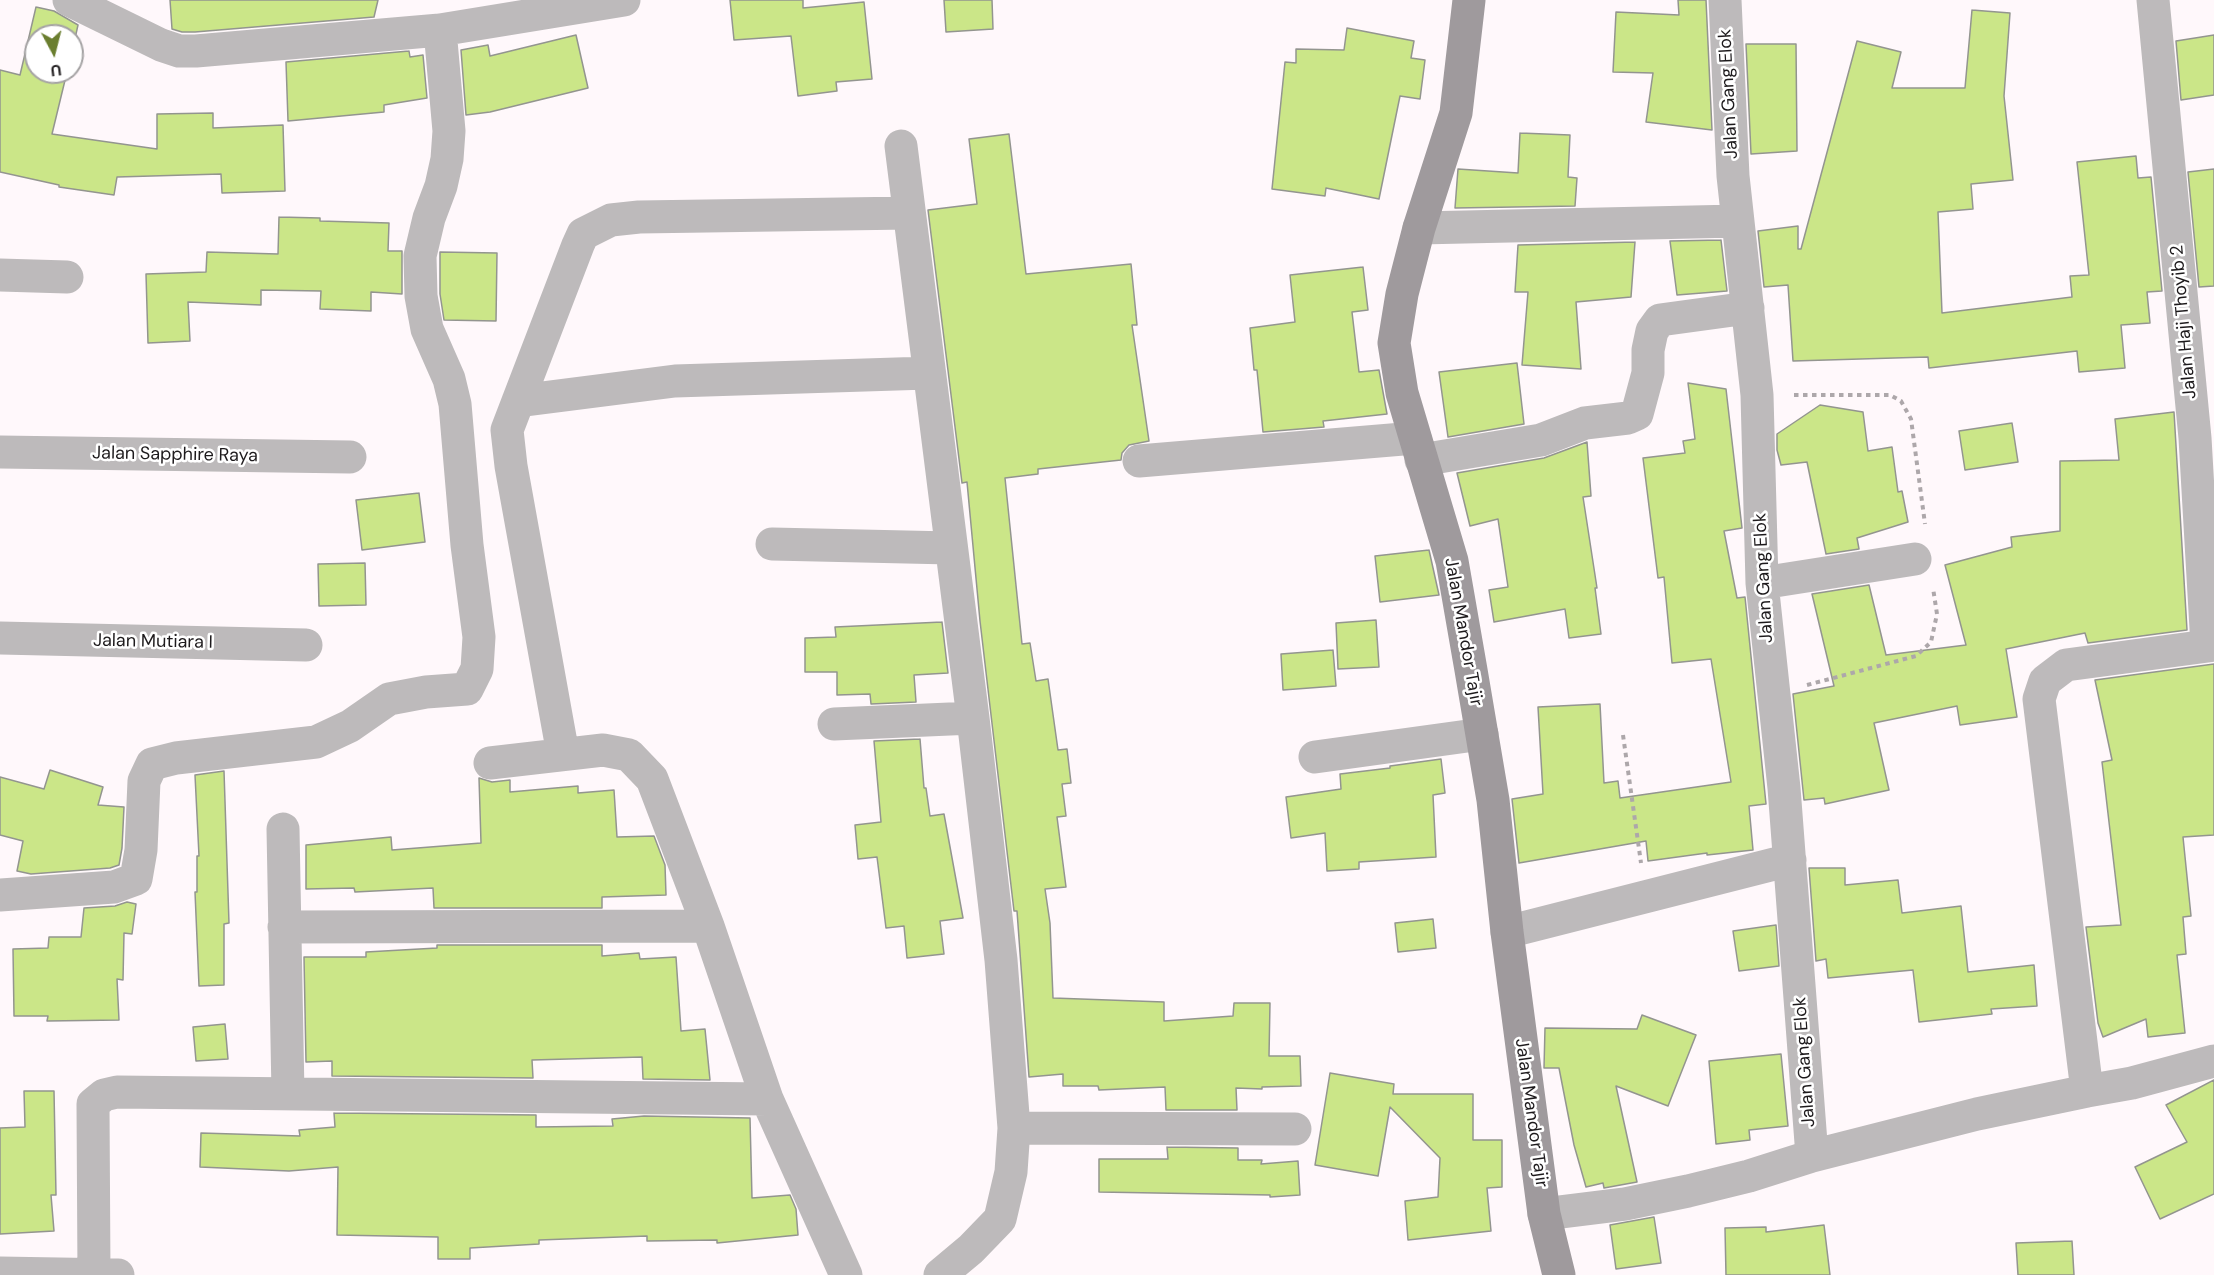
<!DOCTYPE html>
<style>
body{margin:0}
#map{position:relative;width:2214px;height:1275px;overflow:hidden;background:#fff8fb;font-family:"DM Sans",sans-serif}
canvas{display:block}
.north{position:absolute;left:24px;top:24px;width:60px;height:60px;box-sizing:border-box;background:#fff;border:2px solid #a5a3a4;border-radius:50%;rotate:173deg;font-size:16px;font-weight:700;line-height:24px;text-align:center;color:#1d1a1c}
.north::after{content:'';display:block;margin:auto;width:21px;height:27px;background:#6a7e2f;clip-path:polygon(50% 0,100% 100%,50% 72%,0 100%)}
</style>
<div id="map">
<canvas width="2214" height="1275"></canvas>
<div class="north">U</div>
</div>
<script>
const g = document.querySelector('canvas').getContext('2d');
g.lineJoin = 'round';
function fill(path, color) { g.fillStyle = color; g.fill(path, 'evenodd'); }
const poly = rows => new Path2D(rows.map(r => 'M' + r).join(''));
function trace(path, color, width, dash) { g.strokeStyle = color; g.lineWidth = width; g.lineCap = dash ? 'butt' : 'round'; g.setLineDash(dash || []); g.stroke(path); }
function drawText(font, color, halo, rows, align = 'center') {
  g.font = font + ' "DM Sans",sans-serif'; g.lineWidth = 5; g.setLineDash([]); g.textBaseline = 'middle'; g.strokeStyle = halo; g.fillStyle = color; for (const [text, x, y, turn = 0] of rows) {
    g.save(); g.translate(x, y); g.rotate((+turn || 0) * Math.PI / 180); g.textAlign = isNaN(turn) ? turn : align; if (halo) g.strokeText(text, 0, 0); g.fillText(text, 0, 0); g.restore();
  }
}
const building = poly([
 [170,0,378,0,374,17,195,32,182,32,172,29,170,0],
 [730,0,803,0,803,8,864,2,872,79,836,82,837,91,798,96,791,36,734,40,730,0],
 [944,0,992,0,993,29,946,32,944,0],
 [1678,0,1706,0,1712,130,1646,122,1653,73,1613,72,1616,12,1679,15,1678,0],
 [36,7,54,11,78,25,72,52,72,36,36,36,36,72,67,72,52,134,157,149,157,114,213,113,213,128,283,125,285,191,222,193,221,174,117,177,114,195,59,187,59,185,0,172,0,70,20,75,36,7],
 [1972,10,2010,13,2004,96,2013,180,1971,184,1973,209,1938,212,1942,313,2072,297,2070,276,2089,275,2077,162,2136,156,2138,178,2151,177,2162,291,2147,292,2150,323,2121,325,2125,368,2079,372,2077,351,1929,368,1928,357,1793,361,1788,285,1764,287,1758,231,1798,226,1798,249,1801,249,1857,41,1901,52,1892,88,1965,88,1972,10],
 [1347,28,1414,41,1411,58,1425,60,1420,99,1400,96,1379,199,1326,188,1325,196,1272,189,1285,62,1296,63,1296,49,1344,50,1347,28],
 [576,35,588,88,490,112,466,115,461,50,488,45,490,56,576,35],
 [2214,35,2214,95,2181,100,2176,41,2214,35],
 [1746,44,1796,44,1797,151,1751,154,1746,44],
 [409,51,410,57,423,55,427,98,384,105,384,112,288,121,286,62,409,51],
 [1520,133,1570,135,1568,177,1577,178,1575,206,1455,208,1458,169,1518,173,1520,133],
 [1009,134,1026,274,1131,264,1137,325,1132,325,1149,441,1129,445,1122,453,1121,460,1038,469,1038,474,1005,478,1022,644,1030,643,1036,681,1048,679,1058,750,1067,749,1071,783,1062,784,1066,816,1057,817,1066,887,1045,889,1050,923,1053,998,1164,1002,1164,1021,1233,1016,1234,1003,1270,1003,1269,1056,1300,1056,1301,1086,1262,1087,1262,1089,1236,1088,1237,1110,1166,1110,1165,1087,1099,1090,1098,1086,1063,1086,1063,1074,1029,1077,1017,911,1014,911,980,621,967,482,962,483,928,210,977,204,969,139,1009,134],
 [2214,169,2214,286,2199,287,2188,172,2214,169],
 [279,217,320,218,320,221,389,223,388,251,402,251,402,294,371,292,371,311,320,309,321,291,261,290,261,305,188,302,190,341,148,343,146,274,206,272,207,252,278,254,279,217],
 [1721,240,1727,291,1677,295,1670,241,1721,240],
 [1635,242,1631,297,1576,302,1581,369,1522,365,1528,292,1515,292,1518,245,1635,242],
 [440,252,497,253,496,321,444,320,440,294,440,252],
 [1363,267,1368,310,1352,312,1359,372,1379,370,1387,414,1323,421,1324,427,1263,432,1257,370,1254,370,1250,328,1295,322,1290,275,1363,267],
 [1517,363,1524,424,1448,437,1439,372,1517,363],
 [1688,383,1726,389,1742,528,1724,531,1737,598,1745,597,1766,804,1749,806,1753,850,1707,855,1707,853,1648,861,1646,841,1519,863,1512,799,1543,794,1538,707,1600,704,1604,783,1618,781,1620,798,1731,782,1711,659,1672,663,1664,577,1658,578,1643,458,1685,453,1683,441,1695,439,1688,383],
 [1820,405,1863,412,1868,451,1892,447,1898,492,1902,491,1908,522,1857,538,1859,549,1826,554,1807,462,1781,465,1777,450,1777,434,1820,405],
 [2174,412,2187,630,2088,643,2085,633,2006,649,2017,717,1960,725,1957,706,1874,723,1889,790,1825,804,1824,798,1804,800,1793,694,1834,686,1812,594,1869,585,1886,655,1966,645,1945,565,2012,547,2011,537,2060,531,2060,461,2119,460,2115,419,2174,412],
 [2012,423,2018,462,1965,470,1959,431,2012,423],
 [1587,442,1591,496,1583,497,1597,588,1595,588,1601,634,1569,638,1565,609,1494,622,1489,590,1508,587,1498,519,1470,526,1457,473,1544,458,1587,442],
 [419,493,425,542,362,550,356,500,419,493],
 [1429,550,1439,595,1380,602,1375,556,1429,550],
 [365,563,366,605,319,606,318,564,365,563],
 [1376,620,1379,667,1338,669,1336,623,1376,620],
 [942,622,948,673,914,675,916,702,871,704,870,694,837,695,837,672,805,672,805,638,836,637,835,627,942,622],
 [1333,650,1336,686,1283,690,1281,654,1333,650],
 [2214,664,2214,835,2183,837,2191,916,2183,917,2186,954,2177,955,2185,1033,2148,1037,2146,1019,2103,1037,2098,1023,2086,927,2121,925,2102,762,2112,760,2095,680,2214,664],
 [920,739,924,788,926,788,930,816,944,814,963,918,940,921,944,954,907,958,904,926,886,928,877,857,858,859,855,825,881,822,874,741,920,739],
 [1441,759,1445,793,1433,795,1436,857,1359,862,1359,869,1327,871,1325,833,1291,838,1286,797,1341,789,1340,774,1390,768,1390,766,1441,759],
 [50,770,103,787,98,805,124,807,122,848,119,865,110,868,31,874,17,871,23,841,0,835,0,777,44,789,50,770],
 [224,771,229,923,224,924,224,985,199,986,195,892,197,892,197,856,199,856,195,775,224,771],
 [479,778,492,782,510,780,510,792,578,786,578,793,614,790,617,837,654,836,665,865,666,895,602,897,602,908,434,908,433,888,355,892,354,888,306,889,306,845,391,837,392,850,481,843,479,778],
 [1809,868,1845,868,1845,885,1898,880,1902,913,1961,906,1968,972,2034,965,2037,1006,1991,1009,1992,1014,1919,1022,1913,970,1828,978,1826,959,1816,961,1809,868],
 [127,902,136,904,132,934,124,933,123,980,117,979,119,1020,47,1021,48,1016,14,1016,13,949,48,948,49,937,81,937,84,908,115,906,127,902],
 [1433,919,1436,948,1398,952,1395,923,1433,919],
 [1776,925,1779,966,1739,971,1733,931,1776,925],
 [437,945,602,945,602,956,639,953,640,959,676,957,681,1031,705,1029,710,1080,643,1079,642,1057,532,1060,533,1078,332,1076,332,1061,306,1062,304,957,366,957,366,952,437,948,437,945],
 [1642,1015,1696,1035,1668,1106,1616,1086,1637,1182,1604,1188,1603,1183,1586,1187,1574,1145,1559,1068,1544,1068,1545,1028,1637,1029,1642,1015],
 [225,1024,228,1059,196,1061,193,1027,225,1024],
 [1781,1054,1788,1126,1749,1130,1750,1140,1716,1144,1709,1061,1781,1054],
 [1330,1073,1394,1084,1393,1094,1473,1094,1473,1140,1502,1140,1502,1187,1487,1188,1491,1231,1408,1240,1405,1201,1438,1197,1440,1158,1390,1107,1378,1176,1315,1165,1330,1073],
 [2214,1080,2214,1194,2160,1219,2135,1167,2187,1142,2166,1105,2214,1080],
 [24,1091,54,1091,56,1195,51,1195,54,1231,0,1234,0,1128,25,1127,24,1091],
 [334,1113,536,1115,536,1127,613,1126,612,1119,644,1116,750,1118,752,1198,790,1195,796,1209,798,1235,717,1243,717,1240,647,1241,647,1236,539,1240,539,1244,470,1248,470,1259,438,1259,438,1237,337,1235,338,1167,289,1171,200,1167,201,1133,300,1136,299,1130,335,1127,334,1113],
 [1167,1147,1238,1148,1238,1160,1262,1160,1261,1164,1298,1161,1300,1195,1270,1197,1270,1195,1099,1192,1099,1159,1168,1159,1167,1147],
 [1654,1217,1661,1263,1616,1269,1610,1225,1654,1217],
 [1824,1225,1830,1275,1726,1275,1725,1228,1766,1227,1766,1232,1824,1225],
 [2072,1241,2074,1275,2018,1275,2016,1243,2072,1241]
]);
const path = poly([
 [1794,395,1890,395,1901,401,1911,419,1925,524],
 [1807,685,1916,656,1931,642,1937,614,1933,588],
 [1623,735,1641,863]
]);
const street = poly([
 [69,0,161,45,179,51,196,51,440,30,624,0],
 [1725,0,1733,176,1757,395,1762,583,1784,788,1812,1156],
 [2153,0,2195,438,2207,646],
 [901,146,973,718,1001,960,1014,1128,1011,1172,1000,1219,971,1249,940,1275],
 [1419,228,1738,221],
 [0,275,67,277],
 [518,401,675,381,928,373],
 [0,452,350,457],
 [1421,460,1541,440,1585,423,1628,418,1637,414,1648,373,1648,350,1652,331,1660,320,1748,308],
 [1139,461,1415,438],
 [772,544,951,548],
 [1762,583,1915,559],
 [0,638,306,645],
 [834,724,973,718],
 [563,754,511,466,507,430,578,245,583,234,611,220,639,217,909,213],
 [1315,757,1482,734],
 [490,763,603,750,629,755,652,779,708,926,767,1099,846,1275],
 [283,829,288,1094],
 [0,895,114,887,136,879,141,850,144,781,152,764,176,758,316,742,350,726,389,699,426,692,467,689,477,669,479,637,467,545,455,404,449,379,427,329,421,296,420,256,429,218,441,186,447,159,449,131,440,30],
 [284,927,708,926],
 [1507,932,1790,860],
 [2087,1091,2039,699,2045,681,2066,665,2214,645],
 [1014,1128,1295,1129],
 [1544,1214,1625,1204,1688,1191,1749,1176,1812,1156,1977,1114,2087,1091,2132,1083,2214,1061],
 [0,1273,118,1275],
 [94,1275,93,1104,104,1095,117,1092,767,1099]
]);
const secondary = poly([
 [1469,0,1456,113,1419,228,1402,294,1394,343,1402,393,1452,561,1471,670,1493,800,1507,932,1544,1214,1559,1275]
]);
const streetNames = [
 ["Jalan Gang Elok",1729,94,-93],
 ["Jalan Haji Thoyib 2",2184,322,-95],
 ["Jalan Sapphire Raya",175,455,1],
 ["Jalan Gang Elok",1764,578,-93],
 ["Jalan Mandor Tajir",1463,632,80],
 ["Jalan Mutiara I",153,642,1],
 ["Jalan Gang Elok",1805,1062,-94],
 ["Jalan Mandor Tajir",1531,1113,82]
];
fill(building, '#cbe688');
trace(building, '#93958f', 1.5);
trace(path, '#ada7aa', 4, [4.5, 4.5]);
trace(street, '#bdbabb', 33);
trace(secondary, '#9f9a9d', 33);
drawText('18px', '#1d1a1c', '#fff', streetNames);
</script>
